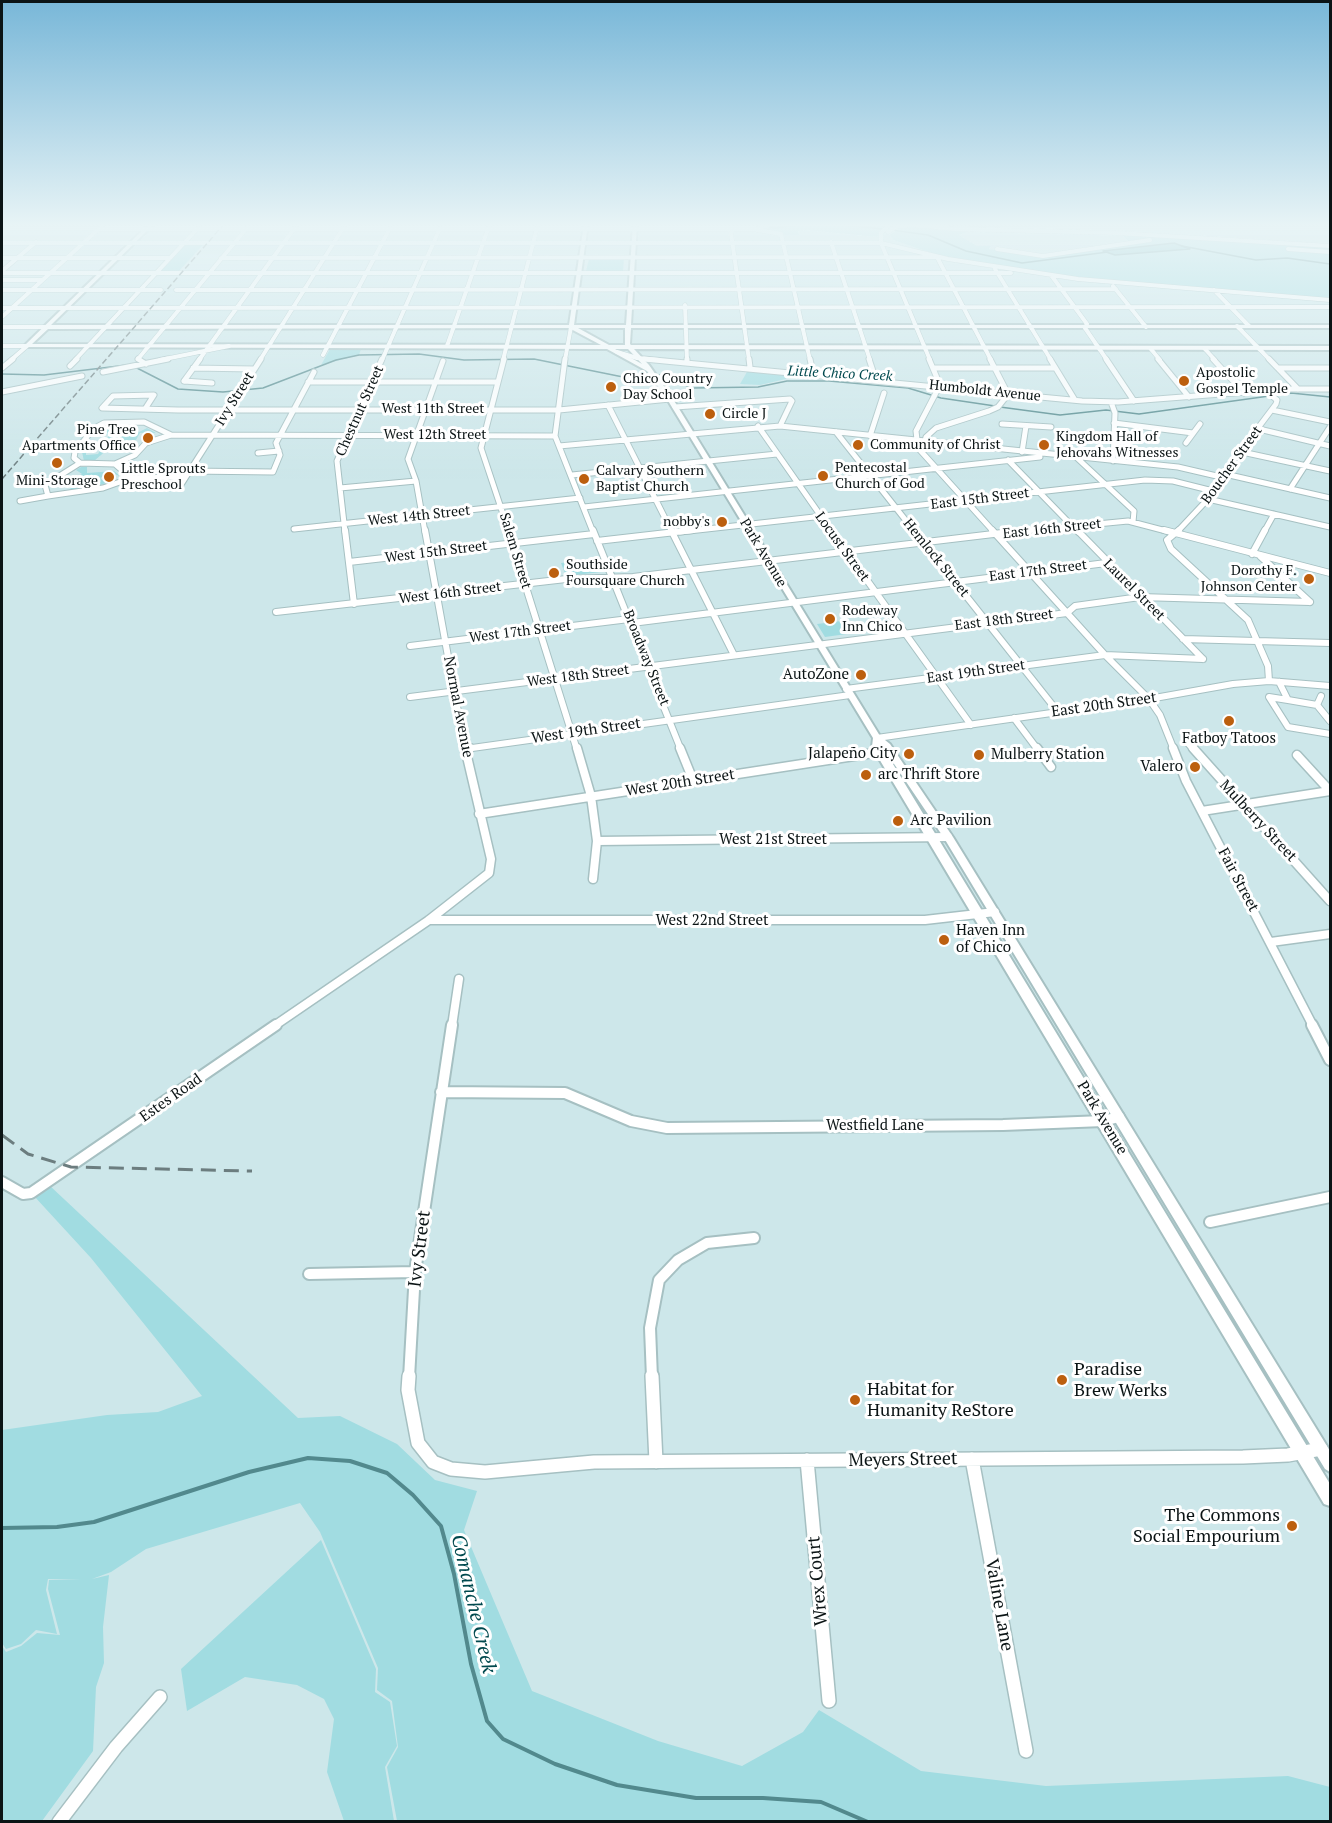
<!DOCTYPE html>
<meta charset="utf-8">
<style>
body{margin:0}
#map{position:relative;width:1332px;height:1823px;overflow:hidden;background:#cde7ea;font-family:"PT Serif",serif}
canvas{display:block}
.frame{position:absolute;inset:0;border:3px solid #0b1415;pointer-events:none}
</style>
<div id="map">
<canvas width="1332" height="1823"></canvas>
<div class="frame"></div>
</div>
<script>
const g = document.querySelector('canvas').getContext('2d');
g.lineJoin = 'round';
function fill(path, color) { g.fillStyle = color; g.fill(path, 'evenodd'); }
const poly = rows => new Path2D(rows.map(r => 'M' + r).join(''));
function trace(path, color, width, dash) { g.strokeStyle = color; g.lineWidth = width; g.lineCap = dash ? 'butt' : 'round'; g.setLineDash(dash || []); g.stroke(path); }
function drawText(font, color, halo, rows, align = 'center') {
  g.font = font + ' "PT Serif",serif'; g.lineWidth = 6; g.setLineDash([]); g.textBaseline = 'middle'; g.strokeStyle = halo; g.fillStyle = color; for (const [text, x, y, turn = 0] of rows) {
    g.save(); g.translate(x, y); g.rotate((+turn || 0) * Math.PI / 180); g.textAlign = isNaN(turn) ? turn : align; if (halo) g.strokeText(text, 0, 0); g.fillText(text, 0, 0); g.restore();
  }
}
const green = poly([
 [775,224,883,224,884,225,877,237,806,230,798,231,799,235,786,235,762,228],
 [902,226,969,231,959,235,977,246,991,246,989,249,1037,257,1130,243,1123,236,1126,235,1330,247,1330,299,1071,277,946,258,893,240,890,235],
 [204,244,178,272,161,271,185,245],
 [589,259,624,259,623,271,586,271],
 [330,349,361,349,359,355,321,365],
 [748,370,789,374,786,379,760,385,740,384],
 [126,424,123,429,139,432,147,428,156,433,140,433,136,440,128,440,119,447,120,449,108,449,94,461,84,461,82,452,86,449,86,455,98,454,109,435,96,435,101,429,110,425],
 [81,467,87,467,87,473,114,471,120,476,111,473,100,478,106,483,100,485,98,481,77,485,79,490,66,491,71,489,66,482,52,483,57,480,69,481,82,474,76,470],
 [596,559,601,572,566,576,561,563],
 [841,621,854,633,825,637,817,624],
 [49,1185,298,1418,340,1416,397,1444,435,1480,477,1491,464,1530,532,1691,658,1741,742,1766,803,1732,819,1710,921,1771,1046,1786,1288,1776,1330,1787,1330,1820,397,1821,387,1767,398,1747,392,1701,377,1690,378,1668,320,1532,300,1503,146,1549,111,1572,92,1579,109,1575,103,1627,104,1663,96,1687,93,1751,42,1821,2,1821,2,1646,6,1652,21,1646,37,1633,60,1635,48,1589,49,1580,81,1580,48,1579,46,1590,57,1634,36,1630,21,1644,6,1649,2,1643,2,1430,107,1415,158,1412,202,1396,91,1258,34,1196],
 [321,1540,376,1669,375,1692,390,1702,397,1746,385,1767,394,1821,344,1821,327,1772,334,1719,324,1699,297,1685,245,1677,187,1711,181,1669]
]);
const water = poly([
 [1174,243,1190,249,1115,255,1103,251,1174,243]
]);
const streamFar1 = poly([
 [759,224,775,228,805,224],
 [835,224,883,229],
 [892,230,928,235,966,251,1022,263,1108,252],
 [1182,246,1256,260,1287,258,1330,264],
 [135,367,178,389,223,392,263,388,336,360,359,355,419,354,464,360,534,359,623,377,662,375,692,388,758,387,787,381,829,381,908,388,941,398,995,406],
 [2,374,44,375,127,365],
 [1000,407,1060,415,1106,410,1139,414,1291,393,1330,397]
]);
const stream = poly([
 [2,1528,57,1527,94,1522,249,1472,308,1458,350,1461,387,1473,413,1495,441,1526,454,1574,471,1664,487,1721,503,1739,555,1764,617,1785,696,1798,763,1798,821,1802,868,1822]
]);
const minorFar5 = poly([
 [890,224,881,233,881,243,930,360],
 [906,224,955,229,1117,233,1330,246],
 [100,229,756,229,771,224],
 [733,229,731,233,749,360],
 [757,230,781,234,810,360],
 [888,232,897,226,909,225],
 [831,242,870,360],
 [2,243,881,243,948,259,1078,279,1330,300],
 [997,249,1043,256,1150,240],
 [1288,249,1330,252],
 [937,257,991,360],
 [2,258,170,258],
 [221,258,934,257],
 [995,269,1051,360],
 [2,271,36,242],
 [2,273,1011,273],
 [1051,275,1087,324,1085,328,1107,360],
 [2,280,42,280],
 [1113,286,1146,327],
 [2,290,161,290],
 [176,290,1116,289],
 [1214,290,1249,326],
 [685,305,687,360],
 [2,308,1330,307],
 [2,317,102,226],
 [1237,326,1270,360],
 [2,327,48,327],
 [2,346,27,346],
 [447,346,489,226],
 [1150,348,1160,360],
 [1204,348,1215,360],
 [617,352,637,358,659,360],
 [323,355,390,228],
 [11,360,27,346],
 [75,360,199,227],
 [140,360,138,359,246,229],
 [160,360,229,346],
 [199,360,296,226],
 [260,360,345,225],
 [382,360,440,228],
 [503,360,538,224],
 [565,360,571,327]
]);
const minorFar4 = poly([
 [138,359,146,364],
 [504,359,481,448,509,532],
 [565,359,555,436,593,532],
 [644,359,1082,401,1118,402,1286,389,1330,389],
 [687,359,687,361],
 [749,359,750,367],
 [810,359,813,373],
 [869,359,876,380],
 [929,359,940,385,916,431,918,448,994,532],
 [1050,359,1075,400],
 [1106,359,1134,401],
 [1158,359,1189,397],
 [1213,359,1244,393],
 [1269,359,1298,389],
 [70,366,77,359],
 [2,368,13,359],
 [193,368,254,369],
 [933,368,1055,368],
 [1278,368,1330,368],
 [103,372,168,359],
 [184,381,200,359],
 [184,381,212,383],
 [308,382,497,382],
 [2,392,82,376],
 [1111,402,1115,413,1113,461],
 [608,405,672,532],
 [675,407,790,399,792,401,780,426],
 [145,409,154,395,113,396,102,408,178,410,559,410,670,399],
 [1272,410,1330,422],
 [1114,423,1193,433],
 [1002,424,1051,427],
 [758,426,832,532],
 [1259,429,1330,446],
 [836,432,915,532],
 [870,436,884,393],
 [1186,443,1200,424],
 [924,445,926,437,936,428,989,411,998,407,1006,397,1006,390,990,359],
 [559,446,780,426,1178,467,1221,477],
 [1022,452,1026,426],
 [1242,452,1330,471],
 [258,453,279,451],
 [1076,457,1134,511,1133,522],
 [1008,460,1078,532],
 [80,463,74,458,75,452,93,429,104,423,144,422,171,435],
 [80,463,115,464,131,478,103,488,48,496,45,485,80,463],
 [115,464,135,455,146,443,171,435,555,436],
 [189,471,273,472,280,455,276,443,314,372],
 [1225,474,1330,498],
 [572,475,777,454],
 [131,478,185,477],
 [182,483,261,359],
 [340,488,416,481],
 [1290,489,1330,427],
 [1208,499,1330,527],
 [20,501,48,496],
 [584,507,1040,457],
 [294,529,580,498],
 [345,532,337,461,382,359],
 [425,532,416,481,408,459,443,361],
 [680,532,1145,480,1173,481,1213,491],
 [1015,532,1128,521,1170,532],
 [1177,532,1208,499,1221,477,1276,404,1277,400,1266,391],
 [1264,532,1274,514]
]);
const minorFar3 = poly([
 [345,530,354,604],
 [425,530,465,750],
 [508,530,577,750],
 [593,530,681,750],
 [671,530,734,655],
 [831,530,971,725],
 [914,530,1058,712],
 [992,530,1105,655,1149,699,1160,715,1174,750],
 [1077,530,1203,659],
 [1164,530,1330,573],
 [1179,530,1167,540,1171,549,1248,620,1268,666,1269,681],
 [597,541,693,530],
 [1252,554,1265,530],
 [1260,556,1310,602],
 [349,562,594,534],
 [276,612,566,579,633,577,1027,530],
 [632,623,1106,563],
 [1183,639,1330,643],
 [410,646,629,619],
 [1279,682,1288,700,1269,697,1288,727,1330,734],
 [846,689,1105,655,1203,659],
 [410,697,1067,613,1075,606,1140,597,1310,602],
 [1288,700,1317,705,1330,721],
 [1317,705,1321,696],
 [1014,718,1038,750],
 [877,738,1149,699,1233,684,1269,681,1330,686],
 [1186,741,1194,750],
 [465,749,850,695]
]);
const minorFar2 = poly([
 [577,748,591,796,597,841,593,879],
 [680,748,693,780],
 [1037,748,1051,767],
 [1173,748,1186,781,1313,1026],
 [1193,748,1330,901],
 [465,749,470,748],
 [1297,755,1330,791],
 [1202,811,1330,791],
 [479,814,880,752],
 [597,841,948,837],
 [429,920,925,920,995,912],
 [1271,942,1330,934],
 [274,1026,429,920,489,873,491,859,465,748],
 [452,1026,459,979]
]);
const minorFar1 = poly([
 [1312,1025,1330,1060],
 [441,1092,565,1093,631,1121,667,1128,1003,1125,1103,1121,1119,1117],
 [2,1182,23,1194,31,1193,276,1025],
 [1210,1222,1330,1197],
 [309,1274,415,1272],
 [409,1378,415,1272,452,1025],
 [652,1378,650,1328,659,1280,678,1260,707,1243,754,1238]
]);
const minor = poly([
 [409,1376,408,1390,418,1443,433,1462,451,1469,485,1472,594,1462,1243,1457,1288,1455,1321,1449],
 [652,1376,656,1462],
 [972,1459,1026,1751],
 [807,1460,829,1701],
 [59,1822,116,1747,160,1697]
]);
const major = poly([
 [149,224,154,224,51,325,569,325,584,224,588,224,574,325,626,325,633,224,637,224,631,325,1330,325,1330,328,631,328,630,344,631,345,1330,346,1330,350,634,349,649,365,673,399,880,736,890,744,953,837,1330,1451,1330,1472,1325,1469,944,838,882,746,1330,1484,1330,1506,1324,1504,872,747,873,738,667,399,647,371,607,349,25,347,25,345,149,224],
 [569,328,601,345,32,344,48,329,569,328],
 [578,328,625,328,625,345,609,345,578,328],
 [615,349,628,349,642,364,615,349]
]);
const railFar1 = poly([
 [2,479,224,224]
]);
const rail = poly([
 [2,1135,28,1154,71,1167,252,1171]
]);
const markers = [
 [1184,381,6,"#bc5f0e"],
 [611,387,6,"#bc5f0e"],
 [710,414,6,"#bc5f0e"],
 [148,438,6,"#bc5f0e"],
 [858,445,6,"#bc5f0e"],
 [1044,445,6,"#bc5f0e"],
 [57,463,6,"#bc5f0e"],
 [823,476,6,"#bc5f0e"],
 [109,477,6,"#bc5f0e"],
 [584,479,6,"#bc5f0e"],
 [722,522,6,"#bc5f0e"],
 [554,573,6,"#bc5f0e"],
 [1309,579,6,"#bc5f0e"],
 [830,619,6,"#bc5f0e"],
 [861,675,6,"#bc5f0e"],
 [1229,721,6,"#bc5f0e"],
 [909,754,6,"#bc5f0e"],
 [979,755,6,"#bc5f0e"],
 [1195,767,6,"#bc5f0e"],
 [866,775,6,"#bc5f0e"],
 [898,821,6,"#bc5f0e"],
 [944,940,6,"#bc5f0e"],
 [1062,1380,6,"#bc5f0e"],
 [855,1400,6,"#bc5f0e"],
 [1292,1526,6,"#bc5f0e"]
];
const farPoinames = [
 ["Apostolic",1196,373],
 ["Gospel Temple",1196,389],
 ["Chico Country",623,379],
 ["Day School",623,395],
 ["Circle J",722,414],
 ["Pine Tree",136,430,"right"],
 ["Apartments Office",136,446,"right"],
 ["Kingdom Hall of",1056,437],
 ["Jehovahs Witnesses",1056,453],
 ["Community of Christ",870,445],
 ["Pentecostal",835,468],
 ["Church of God",835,484],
 ["Little Sprouts",121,469],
 ["Preschool",121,485],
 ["Calvary Southern",596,471],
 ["Baptist Church",596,487],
 ["Mini-Storage",57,481,"center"],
 ["nobby's",710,522,"right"],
 ["Southside",566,565],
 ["Foursquare Church",566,581],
 ["Dorothy F.",1297,571,"right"],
 ["Johnson Center",1297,587,"right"],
 ["Rodeway",842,611],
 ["Inn Chico",842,627]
];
const farWaternames = [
 ["Little Chico Creek",840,374,3]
];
const farStreetnames = [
 ["Humboldt Avenue",985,391,6],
 ["Ivy Street",235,399,-58],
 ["West 11th Street",433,409],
 ["Chestnut Street",360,411,-66],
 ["West 12th Street",435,435],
 ["Boucher Street",1232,465,-54],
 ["East 15th Street",980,499,-7],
 ["West 14th Street",419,516,-6],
 ["East 16th Street",1052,529,-6],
 ["Locust Street",842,547,54],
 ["Salem Street",515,551,73],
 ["West 15th Street",436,552,-7],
 ["Park Avenue",763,553,59],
 ["Hemlock Street",936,558,51],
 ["East 17th Street",1038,571,-7],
 ["Laurel Street",1134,590,45],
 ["West 16th Street",450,593,-7],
 ["East 18th Street",1004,620,-7],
 ["West 17th Street",520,632,-7],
 ["Broadway Street",646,658,68],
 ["East 19th Street",976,672,-8],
 ["West 18th Street",578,676,-7]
];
const poiNames = [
 ["AutoZone",849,675,"right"],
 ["Fatboy Tatoos",1229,739,"center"],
 ["Jalapeño City",897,754,"right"],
 ["Mulberry Station",991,755],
 ["Valero",1183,767,"right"],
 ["arc Thrift Store",878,775],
 ["Arc Pavilion",910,821],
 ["Haven Inn",956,931],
 ["of Chico",956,948]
];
const streetNames = [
 ["East 20th Street",1104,705,-8],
 ["Normal Avenue",458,707,79],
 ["West 19th Street",586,731,-8],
 ["West 20th Street",680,783,-9],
 ["Mulberry Street",1258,821,47],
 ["West 21st Street",773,840],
 ["Fair Street",1238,880,62],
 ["West 22nd Street",712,921],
 ["Estes Road",171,1098,-35],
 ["Park Avenue",1102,1118,59],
 ["Westfield Lane",875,1126]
];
const nearStreetnames = [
 ["Ivy Street",420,1249,-83],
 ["Meyers Street",903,1460,-1],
 ["Wrex Court",818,1581,-95],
 ["Valine Lane",999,1605,80]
];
const nearPoinames = [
 ["Paradise",1074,1370],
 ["Brew Werks",1074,1391],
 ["Habitat for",867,1390],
 ["Humanity ReStore",867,1411],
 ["The Commons",1280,1516,"right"],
 ["Social Empourium",1280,1537,"right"]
];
const nearWaternames = [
 ["Comanche Creek",473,1604,77]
];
fill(green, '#a1dce1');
fill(water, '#70bbc1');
trace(water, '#52898d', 1.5);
trace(streamFar1, '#52898d', 1.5);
trace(stream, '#52898d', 4);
trace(minorFar5, '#a6c0c2', 5);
trace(minorFar4, '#a6c0c2', 7);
trace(minorFar3, '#a6c0c2', 8);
trace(minorFar2, '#a6c0c2', 11);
trace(minorFar1, '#a6c0c2', 14);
trace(minor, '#a6c0c2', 16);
trace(major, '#a6c0c2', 4);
trace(minorFar5, '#fff', 4);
trace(minorFar4, '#fff', 5);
trace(minorFar3, '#fff', 6);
trace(minorFar2, '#fff', 8);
trace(minorFar1, '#fff', 10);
trace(minor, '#fff', 13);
fill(major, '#fff');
trace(railFar1, '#6c7d7f', 1.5, [6, 3]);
trace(rail, '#6c7d7f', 3, [15, 8]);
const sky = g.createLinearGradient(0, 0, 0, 479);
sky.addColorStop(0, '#78b7d8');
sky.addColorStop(0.47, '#e8f4f6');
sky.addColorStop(1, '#e8f4f600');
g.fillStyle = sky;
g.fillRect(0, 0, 1332, 479);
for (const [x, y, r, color] of markers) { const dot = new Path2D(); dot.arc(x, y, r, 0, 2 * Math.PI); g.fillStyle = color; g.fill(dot); trace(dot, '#fff', 2); }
drawText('14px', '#0b1415', '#fff', farPoinames, 'left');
drawText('italic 14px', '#00494e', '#fff', farWaternames);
drawText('14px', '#0b1415', '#fff', farStreetnames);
drawText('15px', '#0b1415', '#fff', poiNames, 'left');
drawText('15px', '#0b1415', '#fff', streetNames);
drawText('18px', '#0b1415', '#fff', nearStreetnames);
drawText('18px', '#0b1415', '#fff', nearPoinames, 'left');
drawText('italic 20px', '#00494e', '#fff', nearWaternames);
</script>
